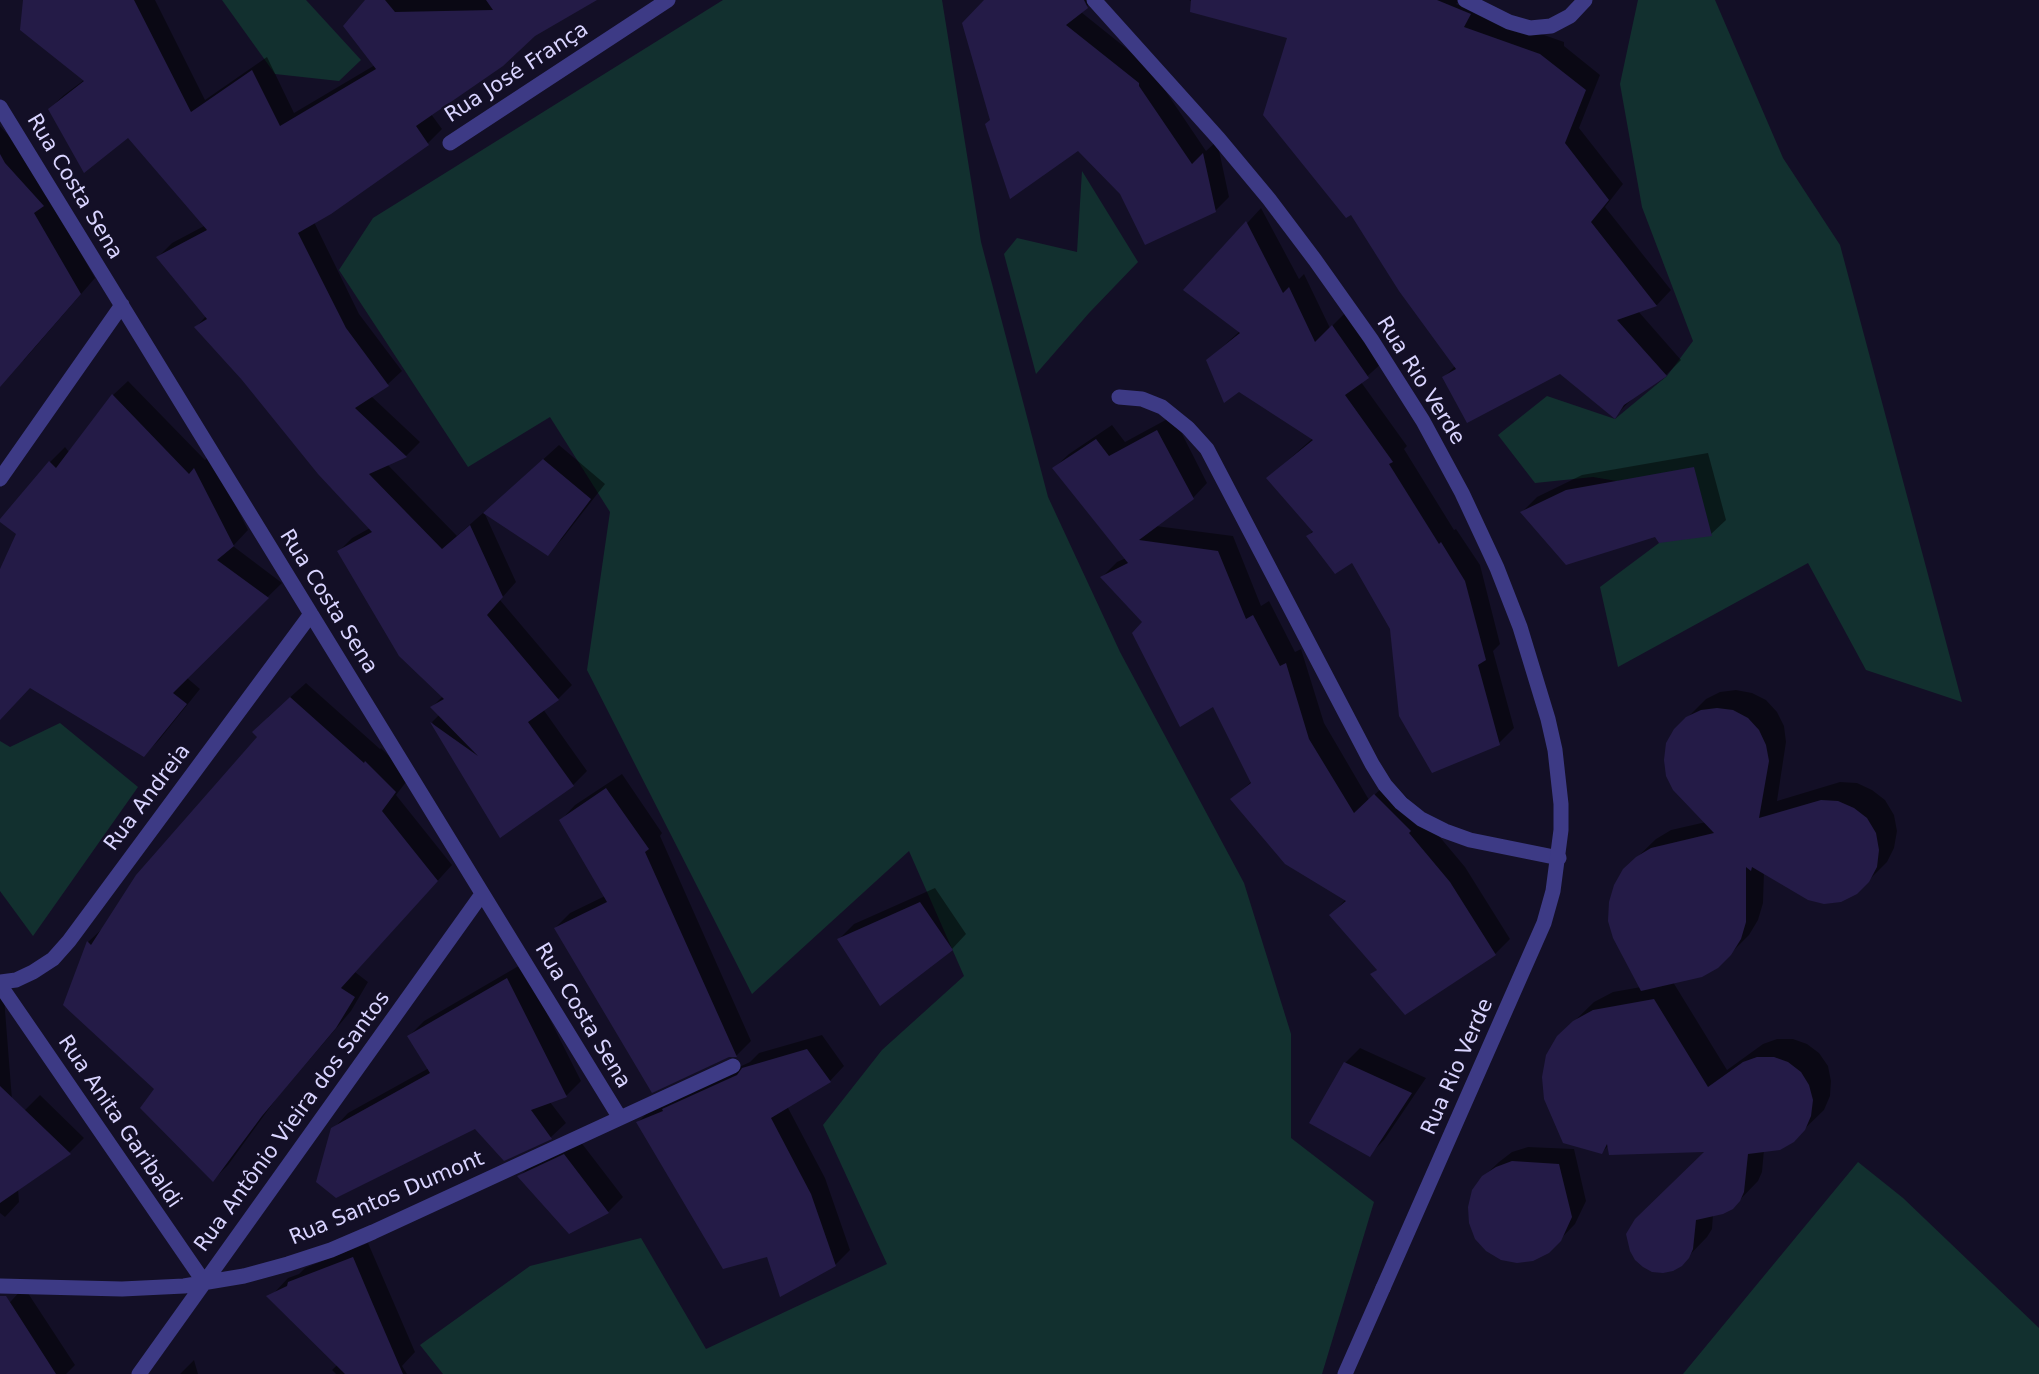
<!DOCTYPE html>
<meta charset="utf-8">
<style>
body{margin:0}
canvas{display:block;background:#130f26}
</style>
<canvas width="2039" height="1374"></canvas>
<script>
const g = document.querySelector('canvas').getContext('2d');
g.lineJoin = 'round';
function fill(path, color) { g.fillStyle = color; g.fill(path, 'evenodd'); }
const poly = rows => new Path2D(rows.map(r => 'M' + r).join(''));
function trace(path, color, width, dash) { g.strokeStyle = color; g.lineWidth = width; g.lineCap = dash ? 'butt' : 'round'; g.setLineDash(dash || []); g.stroke(path); }
function drawText(font, color, halo, rows, align = 'center') {
  g.font = font + ' "DejaVu Sans",sans-serif'; g.lineWidth = 5; g.setLineDash([]); g.textBaseline = 'middle'; g.strokeStyle = halo; g.fillStyle = color; for (const [text, x, y, turn = 0] of rows) {
    g.save(); g.translate(x, y); g.rotate((+turn || 0) * Math.PI / 180); g.textAlign = isNaN(turn) ? turn : align; if (halo) g.strokeText(text, 0, 0); g.fillText(text, 0, 0); g.restore();
  }
}
const green = poly([
 [222,0,306,0,361,60,339,81,275,74],
 [723,0,942,0,981,242,1048,497,1120,652,1244,883,1291,1034,1291,1138,1374,1202,1322,1374,443,1374,420,1345,530,1266,641,1238,706,1349,887,1264,823,1125,882,1050,964,976,909,851,752,994,587,670,610,512,550,417,468,467,339,270,373,218],
 [1638,0,1715,0,1783,158,1840,245,1962,702,1866,670,1808,563,1618,667,1600,587,1659,543,1694,471,1617,481,1593,477,1535,483,1498,435,1547,396,1615,419,1667,376,1693,341,1642,207,1620,84],
 [1082,171,1138,262,1089,313,1036,374,1004,254,1017,238,1077,252],
 [60,723,138,787,33,936,0,891,0,741,10,747],
 [1858,1162,1903,1198,2039,1328,2039,1374,1683,1374]
]);
const shadow = poly([
 [23,0,155,0,205,100,267,57,294,113,375,65,367,0,594,0,535,35,431,114,442,129,428,143,314,222,359,314,402,371,388,384,371,396,420,442,406,456,387,464,457,536,484,512,516,582,500,600,572,685,558,699,543,709,587,771,573,785,500,836,432,722,439,715,432,707,443,696,338,552,352,538,370,528,243,379,196,327,206,316,158,257,172,243,206,225,128,136,49,109,64,95,84,80],
 [986,0,1093,0,1081,12,1152,69,1152,71,1206,151,1217,141,1229,197,1215,211,1121,193,1078,149,992,119],
 [1189,0,1461,0,1456,4,1564,42,1564,46,1600,75,1579,128,1623,184,1605,207,1671,290,1657,305,1638,311,1681,360,1666,375,1633,398,1614,417,1560,372,1444,377,1456,365,1288,37,1227,20],
 [0,126,57,190,49,198,95,278,24,360,0,369],
 [1261,208,1299,279,1304,274,1330,328,1347,311,1383,362,1361,382,1407,446,1404,449,1454,530,1456,529,1480,565,1500,644,1493,651,1514,728,1499,743,1392,629,1352,561,1308,536,1313,530,1268,478,1313,438,1208,360,1240,331,1186,290],
 [128,381,205,460,210,455,248,530,233,546,282,583,186,677,200,689,159,740,144,755,31,686,0,697,0,572,50,462,65,447,69,452,113,395],
 [1173,416,1207,483,1193,498,1156,526,1233,536,1261,606,1269,601,1295,652,1301,649,1324,723,1369,800,1390,780,1424,815,1423,817,1465,867,1510,939,1495,954,1405,1013,1372,974,1378,969,1331,915,1346,899,1232,799,1252,781,1214,705,1144,622,1102,577,1117,562,1126,558,1054,468,1069,454,1112,425,1125,442],
 [559,445,605,484,562,539,547,554,485,512],
 [1708,453,1726,520,1711,534,1656,535,1522,512,1537,497,1582,475],
 [306,683,380,749,381,748,410,777,396,795,452,865,355,972,368,982,351,1011,276,1099,228,1165,213,1180,156,1089,88,942,103,928,259,737,268,717],
 [1736,690,1752,693,1766,700,1777,712,1784,726,1786,742,1777,801,1840,782,1857,783,1872,790,1885,800,1894,815,1897,831,1894,848,1887,862,1868,881,1764,872,1763,903,1758,920,1749,935,1717,967,1673,982,1727,1070,1763,1044,1777,1039,1793,1039,1807,1044,1819,1053,1828,1066,1831,1081,1830,1096,1824,1110,1793,1140,1764,1150,1762,1172,1758,1181,1732,1208,1713,1215,1712,1229,1707,1237,1681,1264,1707,1151,1609,1145,1602,1152,1558,1037,1594,1002,1613,992,1641,987,1624,870,1656,839,1671,830,1706,822,1675,730,1706,699,1720,692],
 [622,774,662,833,660,836,751,1041,736,1056,555,928,570,913,605,896,561,820,575,805],
 [935,888,966,934,952,949,839,939,854,924],
 [522,964,581,1081,567,1095,550,1102,566,1123,551,1137,504,1159,475,1127,333,1129,348,1113,429,1068,409,1036,424,1021],
 [4,997,15,1138,25,1110,40,1095,84,1138,70,1152,18,1188,19,1202,5,1217,0,1213,0,998],
 [822,1035,844,1066,830,1081,787,1106,825,1178,850,1250,835,1265,768,1255,638,1122,653,1107,750,1062,759,1053],
 [1360,1048,1426,1078,1384,1140,1369,1155,1345,1063],
 [580,1141,623,1197,608,1212,569,1232,520,1176,534,1162],
 [1528,1147,1574,1149,1586,1201,1575,1224,1548,1252,1483,1177,1499,1162,1512,1152],
 [368,1243,415,1352,402,1366,407,1374,336,1374,332,1370,337,1365,274,1293,288,1278,299,1274,305,1268],
 [24,1287,75,1365,66,1374,0,1374,0,1313],
 [194,1360,198,1374,180,1374]
]);
const building = poly([
 [23,0,134,0,191,112,252,70,280,126,376,69,343,26,365,0,385,0,395,12,493,10,486,0,597,0,535,36,503,66,416,126,429,145,331,214,298,233,346,328,389,386,355,408,407,457,369,474,442,549,470,525,503,597,487,615,559,700,528,722,574,786,500,838,430,722,478,756,430,707,444,699,399,656,337,551,372,532,318,474,242,380,194,327,207,319,156,257,207,230,128,138,84,173,48,109,84,81,20,30],
 [984,0,1084,0,1088,8,1066,25,1139,83,1139,86,1192,164,1203,153,1216,212,1145,245,1120,194,1078,151,1010,199,985,124,990,120,962,23],
 [1191,0,1437,0,1471,14,1464,27,1540,54,1586,90,1565,143,1609,200,1591,222,1657,306,1617,320,1667,376,1624,405,1615,419,1560,374,1467,423,1442,377,1456,369,1399,291,1351,215,1346,218,1263,115,1287,38,1190,12],
 [0,154,5,163,44,206,34,213,81,294,0,387],
 [1246,221,1283,293,1289,287,1315,342,1332,325,1369,378,1345,395,1393,462,1389,464,1439,544,1441,542,1465,581,1486,660,1478,665,1500,745,1432,773,1399,716,1390,629,1352,563,1335,574,1306,536,1313,532,1266,478,1313,440,1239,392,1224,403,1206,360,1240,333,1183,290],
 [112,394,189,474,194,468,234,546,217,560,269,598,173,693,187,704,144,757,30,688,0,720,0,569,16,534,0,522,0,519,49,461,56,468],
 [1157,430,1194,499,1139,540,1218,551,1246,619,1253,615,1280,666,1286,663,1309,739,1354,813,1374,794,1411,831,1409,833,1450,882,1496,955,1405,1015,1370,974,1377,970,1329,915,1346,901,1285,864,1230,799,1251,783,1213,707,1180,727,1132,633,1142,622,1100,577,1128,563,1052,468,1096,439,1109,456],
 [543,459,591,499,548,556,483,513],
 [1694,467,1712,536,1659,543,1655,537,1566,565,1520,512,1566,490],
 [290,697,364,763,365,761,396,792,382,811,438,881,341,988,355,997,336,1028,262,1116,213,1182,140,1108,154,1089,63,1005,87,941,91,945,136,875,257,737,252,732],
 [1717,708,1733,710,1748,718,1759,730,1766,745,1769,761,1759,818,1821,800,1838,801,1854,808,1867,818,1876,833,1879,850,1877,867,1869,882,1857,894,1841,902,1824,904,1808,900,1752,867,1751,871,1746,867,1746,922,1741,939,1731,955,1718,968,1702,977,1641,991,1613,938,1608,921,1609,902,1614,885,1623,869,1636,857,1651,848,1714,833,1673,790,1666,776,1664,760,1666,743,1674,729,1686,717,1701,710],
 [606,788,649,849,645,852,737,1057,729,1057,652,1093,554,928,607,902,559,820],
 [920,902,953,950,880,1006,837,939],
 [507,978,567,1097,531,1110,552,1139,504,1161,475,1129,336,1198,316,1182,331,1128,430,1073,407,1036],
 [1654,999,1708,1087,1743,1062,1757,1057,1774,1057,1788,1062,1801,1072,1809,1085,1813,1100,1811,1116,1805,1130,1794,1142,1780,1150,1748,1154,1744,1192,1740,1201,1733,1209,1723,1214,1696,1220,1693,1249,1689,1258,1682,1266,1673,1271,1663,1273,1652,1272,1643,1267,1635,1260,1630,1251,1626,1234,1635,1219,1704,1152,1609,1155,1607,1144,1602,1154,1563,1143,1544,1099,1542,1077,1546,1055,1557,1036,1573,1021,1593,1010],
 [807,1049,831,1082,771,1118,811,1194,836,1266,780,1297,767,1257,723,1269,636,1122,663,1111,662,1109,737,1075,742,1068],
 [1344,1062,1412,1093,1370,1157,1309,1123],
 [0,1086,71,1154,0,1203],
 [564,1154,609,1213,569,1234,517,1176],
 [1512,1161,1559,1164,1572,1217,1561,1241,1549,1253,1533,1261,1517,1263,1501,1260,1486,1251,1475,1239,1469,1223,1468,1207,1472,1190,1482,1176,1496,1167],
 [353,1257,372,1302,403,1374,345,1374,266,1296,287,1286,288,1282],
 [0,1296,6,1296,56,1374,0,1374]
]);
const lane = poly([
 [1119,397,1142,399,1162,407,1188,428,1207,449,1372,764,1385,785,1401,803,1421,819,1445,831,1470,840,1559,858],
 [1345,1374,1383,1288]
]);
const street = poly([
 [1094,0,1219,139,1269,199,1315,260,1371,339,1423,421,1462,493,1497,568,1520,627,1548,719,1555,750,1561,804,1561,830,1553,891,1544,923,1383,1288],
 [1465,0,1509,22,1530,28,1551,26,1570,16,1585,0],
 [0,107,620,1118],
 [450,143,668,0],
 [0,479,122,305],
 [0,982,16,980,33,972,53,959,69,941,311,614],
 [0,985,204,1282],
 [0,1286,122,1289,184,1286,244,1276,288,1264,331,1250,373,1232,733,1066],
 [139,1374,482,894]
]);
const streetNames = [
 ["Rua José França",517,73,-33],
 ["Rua Costa Sena",74,187,59],
 ["Rua Rio Verde",1420,381,58],
 ["Rua Costa Sena",328,602,58],
 ["Rua Andreia",148,798,-53],
 ["Rua Costa Sena",582,1016,59],
 ["Rua Rio Verde",1458,1067,-66],
 ["Rua Anita Garibaldi",119,1122,56],
 ["Rua Antônio Vieira dos Santos",293,1122,-54],
 ["Rua Santos Dumont",387,1199,-23]
];
fill(green, '#12302f');
fill(shadow, '#0007');
fill(building, '#241b47');
trace(lane, '#3d3a85', 15);
trace(street, '#3d3a85', 15);
drawText('21px', '#d9d4ff', '#130f26', streetNames);
</script>
